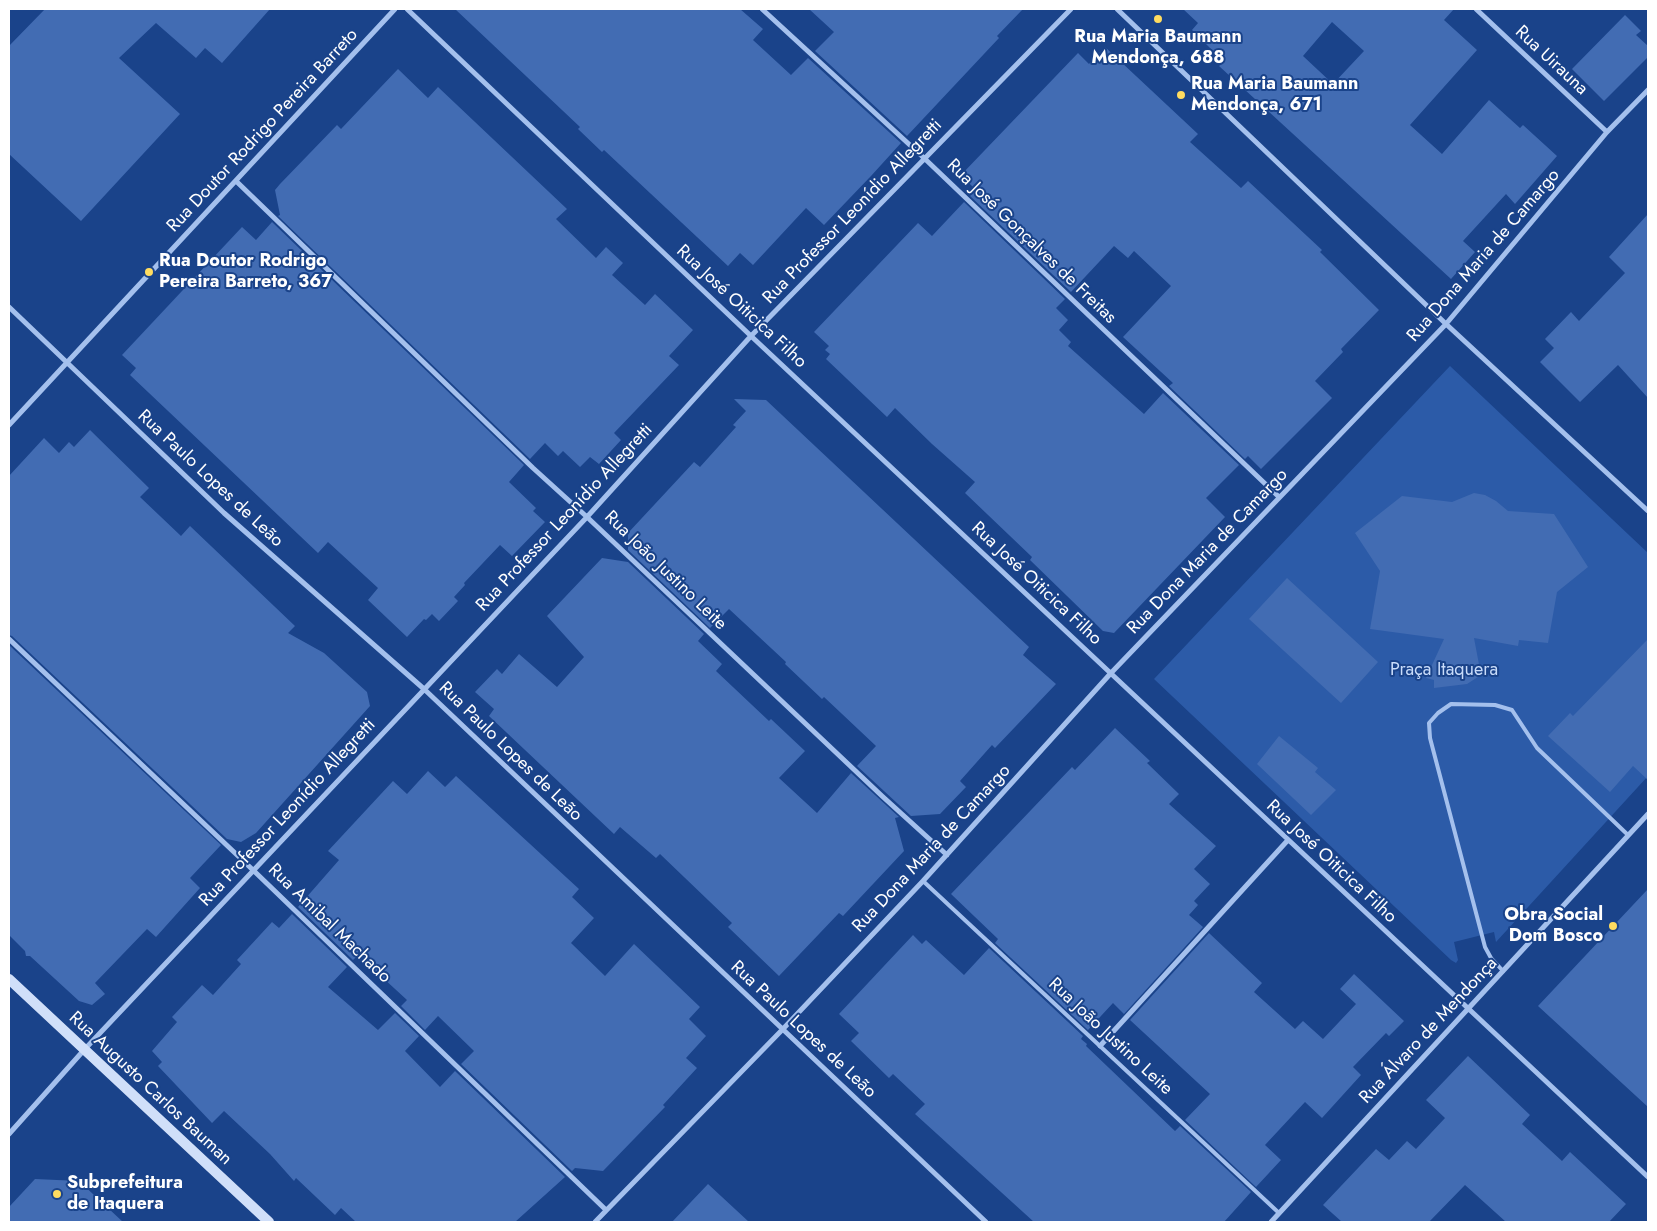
<!DOCTYPE html>
<meta charset="utf-8">
<style>
body{margin:0}
#map{position:relative;width:1657px;height:1231px;overflow:hidden;background:#1a438a;font-family:Jost,sans-serif}
canvas{display:block}
.frame{position:absolute;inset:0;border:10px solid #fff;pointer-events:none}
</style>
<div id="map">
<canvas width="1657" height="1231"></canvas>
<div class="frame"></div>
</div>
<script>
const g = document.querySelector('canvas').getContext('2d');
g.lineJoin = 'round';
function fill(path, color) { g.fillStyle = color; g.fill(path, 'evenodd'); }
const poly = rows => new Path2D(rows.map(r => 'M' + r).join(''));
function trace(path, color, width, dash) { g.strokeStyle = color; g.lineWidth = width; g.lineCap = dash ? 'butt' : 'round'; g.setLineDash(dash || []); g.stroke(path); }
function drawText(font, color, halo, rows, align = 'center') {
  g.font = font + ' Jost,sans-serif'; g.lineWidth = 4; g.setLineDash([]); g.textBaseline = 'middle'; g.strokeStyle = halo; g.fillStyle = color; for (const [text, x, y, turn = 0] of rows) {
    g.save(); g.translate(x, y); g.rotate((+turn || 0) * Math.PI / 180); g.textAlign = isNaN(turn) ? turn : align; if (halo) g.strokeText(text, 0, 0); g.fillText(text, 0, 0); g.restore();
  }
}
const green = poly([
 [1450,366,1648,553,1648,776,1496,942,1494,932,1454,942,1458,960,1456,963,1451,960,1154,679]
]);
const building = poly([
 [45,9,270,9,222,63,205,48,196,58,156,23,119,58,180,114,81,221,9,154,9,46],
 [455,9,740,9,763,29,753,40,791,75,808,58,901,143,871,176,824,225,806,208,753,265,740,253,728,266,604,150,602,152,578,129,580,127],
 [809,9,1023,9,997,36,999,38,907,136,815,51,834,32],
 [1183,9,1454,9,1444,20,1477,50,1410,125,1442,154,1489,100,1520,128,1523,125,1557,156,1515,204,1506,194,1463,241,1475,252,1451,279,1219,66,1224,62,1192,30,1198,23],
 [1332,22,1364,51,1333,84,1303,56],
 [1625,15,1641,31,1636,35,1648,46,1648,57,1604,101,1572,69],
 [1105,47,1198,134,1190,142,1241,188,1248,181,1322,250,1320,252,1379,310,1341,349,1343,352,1315,381,1332,398,1261,469,1248,456,1245,459,1169,386,1173,383,1123,337,1171,286,1134,251,1128,258,1114,246,1071,292,970,196,973,193,970,190,973,187,961,175,1078,53,1089,64],
 [398,69,428,98,438,87,567,209,556,219,596,258,606,247,623,263,612,275,645,305,655,294,693,330,669,356,679,365,614,433,621,440,599,464,590,457,580,467,563,451,558,456,545,443,530,459,278,216,280,215,275,190,280,184,337,125,341,129],
 [964,202,1065,299,1056,308,1068,320,1059,330,1071,342,1068,346,1144,414,1163,393,1239,465,1206,498,1225,517,1114,633,1103,631,1030,560,1032,557,965,493,975,482,932,444,895,408,887,417,826,359,830,354,825,350,829,346,814,332,918,223,932,236],
 [1648,214,1648,398,1618,365,1580,402,1540,362,1554,348,1545,339,1571,312,1579,321,1625,273,1609,257],
 [272,222,524,465,509,482,536,508,533,511,545,522,512,556,500,545,464,583,465,585,454,597,458,601,439,621,432,614,426,620,424,619,407,637,368,600,378,588,328,542,318,553,130,375,136,368,122,355,242,227,256,240],
 [734,399,766,400,1029,647,1023,655,1056,684,995,748,992,745,960,781,966,787,940,814,911,816,857,766,876,746,824,697,822,699,785,664,786,662,729,609,710,628,628,550,628,533,694,462,700,467,736,427,733,425,746,411],
 [90,430,149,488,140,497,181,536,190,526,295,626,288,633,324,653,367,692,370,706,256,833,241,842,227,839,12,636,9,635,9,476,44,438,59,453,69,442,74,447],
 [1474,493,1485,495,1496,501,1508,511,1554,514,1588,567,1557,592,1548,643,1519,640,1518,646,1474,638,1481,675,1467,684,1434,688,1434,680,1426,678,1444,639,1370,629,1380,571,1355,533,1402,496,1452,502],
 [602,558,628,562,704,634,698,641,722,664,716,671,769,721,771,719,805,751,779,778,817,813,851,773,899,817,895,818,904,851,843,916,839,913,779,976,728,927,732,923,660,854,656,858,620,827,614,834,489,716,494,709,475,692,497,669,502,674,519,654,557,687,584,657,547,616],
 [1287,578,1378,662,1341,703,1249,619],
 [1648,639,1648,780,1633,766,1610,792,1548,736,1570,713,1573,716],
 [9,645,221,845,190,878,200,888,191,898,156,937,147,929,95,983,105,994,92,1005,79,1001,30,956,26,956,25,951,9,935],
 [1115,728,1150,761,1147,763,1179,794,1169,804,1216,846,1194,869,1210,884,1194,901,1198,905,1189,915,1203,927,1124,1014,1113,1003,1088,1030,995,943,998,939,951,894,1072,767,1075,770],
 [1279,736,1318,768,1315,772,1336,790,1311,815,1257,764],
 [428,771,445,787,456,776,579,889,572,897,594,918,571,943,605,976,634,944,700,1007,689,1019,706,1036,686,1058,697,1068,663,1105,665,1107,603,1171,575,1168,572,1171,461,1064,474,1051,438,1016,425,1030,401,1006,407,1000,358,955,353,960,298,907,339,860,328,851,393,781,407,794],
 [1648,889,1648,1107,1538,1006],
 [292,914,347,967,328,987,378,1030,395,1013,419,1036,405,1051,440,1087,455,1071,565,1177,515,1222,356,1222,341,1208,335,1215,296,1178,294,1181,270,1154,224,1111,212,1123,158,1066,162,1062,152,1051,177,1022,172,1017,202,985,213,995,241,964,237,960,272,922,279,928],
 [1209,933,1262,983,1254,992,1295,1029,1303,1021,1323,1039,1356,1004,1340,989,1354,974,1404,1021,1389,1036,1386,1033,1353,1067,1361,1075,1322,1118,1305,1102,1265,1145,1281,1160,1256,1187,1185,1120,1210,1094,1130,1020],
 [913,935,922,944,926,940,964,975,989,948,1083,1036,1081,1039,1087,1044,1086,1046,1175,1131,1180,1126,1251,1192,1224,1222,1034,1222,915,1114,925,1104,893,1074,889,1078,851,1041,859,1033,839,1014],
 [1468,1056,1530,1115,1522,1124,1562,1161,1570,1152,1626,1204,1609,1222,1506,1222,1465,1185,1429,1222,1342,1222,1323,1205,1376,1149,1389,1160,1407,1141,1416,1149,1445,1118,1426,1100],
 [35,1179,79,1181,123,1222,9,1222,9,1207],
 [708,1184,749,1222,672,1222]
]);
const service = poly([
 [923,881,1279,1213],
 [1503,971,1491,958,1485,947,1430,738,1429,723,1438,713,1451,704,1495,705,1512,710,1537,748,1628,835]
]);
const minor = poly([
 [407,9,751,336,1648,1177],
 [762,9,924,158,1279,497],
 [1117,9,1446,324,1648,511],
 [1476,9,1607,132],
 [236,181,533,468,587,517,882,796,947,855],
 [9,307,224,513,424,689,986,1222],
 [9,425,395,9],
 [9,639,254,871,606,1210],
 [1100,1046,1288,840],
 [9,1134,84,1050,587,517,751,336,1071,9],
 [595,1222,782,1030,923,881,1111,673,1446,324,1607,132,1648,90],
 [1271,1222,1648,814]
]);
const secondary = poly([
 [9,979,269,1222]
]);
const markers = [
 [1158,19,5,"#ffdc60"],
 [1181,95,5,"#ffdc60"],
 [149,272,5,"#ffdc60"],
 [1613,926,5,"#ffdc60"],
 [57,1194,5,"#ffdc60"]
];
const poiNames = [
 ["Rua Maria Baumann",1158,38,"center"],
 ["Mendonça, 688",1158,59,"center"],
 ["Rua Maria Baumann",1191,85],
 ["Mendonça, 671",1191,106],
 ["Rua Doutor Rodrigo",159,262],
 ["Pereira Barreto, 367",159,283],
 ["Obra Social",1603,916,"right"],
 ["Dom Bosco",1603,937,"right"],
 ["Subprefeitura",67,1184],
 ["de Itaquera",67,1205]
];
const streetNames = [
 ["Rua Uirauna",1551,61,43],
 ["Rua Doutor Rodrigo Pereira Barreto",263,131,-47],
 ["Rua Professor Leonídio Allegretti",853,212,-46],
 ["Rua José Gonçalves de Freitas",1031,242,44],
 ["Rua Dona Maria de Camargo",1484,256,-49],
 ["Rua José Oiticica Filho",741,307,43],
 ["Rua Paulo Lopes de Leão",210,479,43],
 ["Rua Professor Leonídio Allegretti",565,518,-47],
 ["Rua Dona Maria de Camargo",1208,552,-46],
 ["Rua João Justino Leite",665,571,44],
 ["Rua José Oiticica Filho",1036,584,43],
 ["Rua Paulo Lopes de Leão",510,752,44],
 ["Rua Professor Leonídio Allegretti",288,813,-47],
 ["Rua Dona Maria de Camargo",932,849,-47],
 ["Rua José Oiticica Filho",1331,862,43],
 ["Rua Amibal Machado",329,924,44],
 ["Rua Paulo Lopes de Leão",803,1030,43],
 ["Rua Álvaro de Mendonça",1429,1031,-47],
 ["Rua João Justino Leite",1110,1037,43],
 ["Rua Augusto Carlos Bauman",150,1089,43]
];
const parkNames = [
 ["Praça Itaquera",1444,671]
];
fill(green, '#2c5ba8');
fill(building, '#426cb3');
trace(service, '#a4c0ed', 4);
trace(minor, '#a4c0ed', 5);
trace(secondary, '#d0dff9', 10);
for (const [x, y, r, color] of markers) { const dot = new Path2D(); dot.arc(x, y, r, 0, 2 * Math.PI); g.fillStyle = color; g.fill(dot); trace(dot, '#1a438a', 2); }
drawText('bold 18px', '#fff', '#1a438a', poiNames, 'left');
drawText('18px', '#fff', '#1a438a', streetNames);
drawText('18px', '#c9dcfa', '#1a438a', parkNames);
</script>
